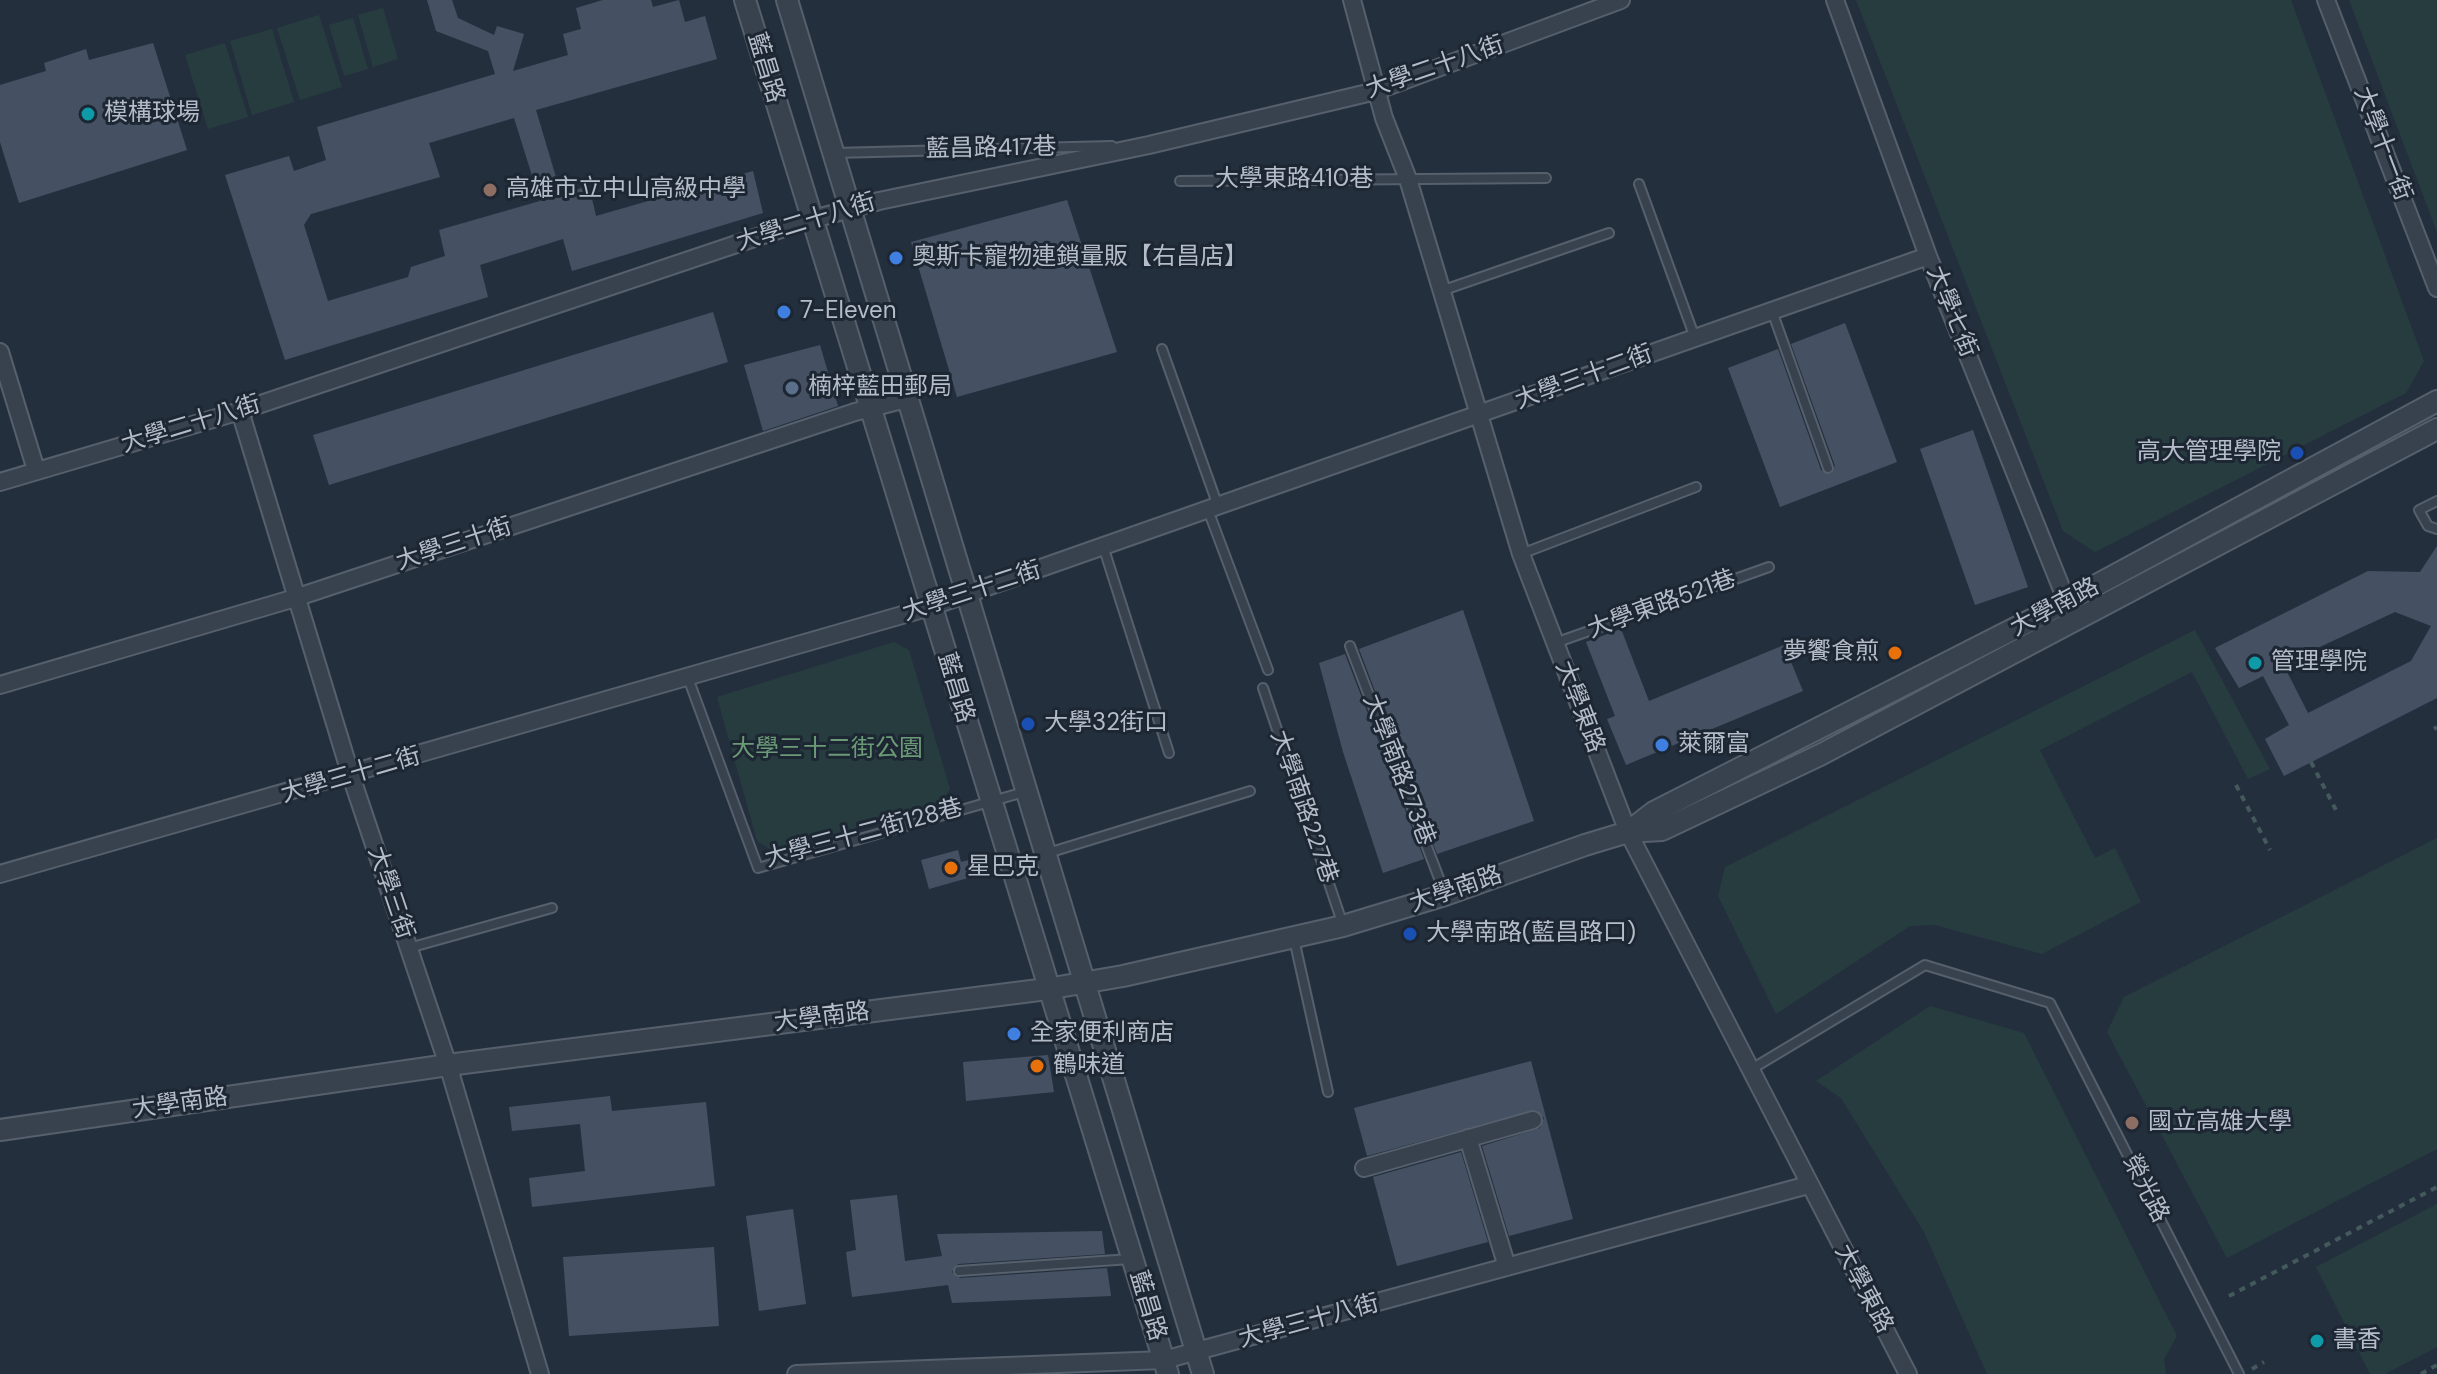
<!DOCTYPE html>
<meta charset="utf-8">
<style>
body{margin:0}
canvas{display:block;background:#242f3e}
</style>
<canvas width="2437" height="1374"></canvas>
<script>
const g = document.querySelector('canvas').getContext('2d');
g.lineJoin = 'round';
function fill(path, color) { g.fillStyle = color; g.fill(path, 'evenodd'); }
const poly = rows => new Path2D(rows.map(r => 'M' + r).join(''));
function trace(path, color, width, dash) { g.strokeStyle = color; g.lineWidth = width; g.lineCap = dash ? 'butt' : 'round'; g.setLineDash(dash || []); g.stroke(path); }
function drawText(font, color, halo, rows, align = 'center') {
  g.font = font + ' "DM Sans","Noto Sans TC",sans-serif'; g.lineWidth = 6; g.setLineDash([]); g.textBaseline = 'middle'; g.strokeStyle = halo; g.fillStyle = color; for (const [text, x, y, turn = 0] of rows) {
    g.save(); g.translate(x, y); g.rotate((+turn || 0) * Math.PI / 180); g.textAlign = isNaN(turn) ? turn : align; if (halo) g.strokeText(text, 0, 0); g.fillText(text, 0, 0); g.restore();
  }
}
const green = poly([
 [1856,0,2291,0,2424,361,2406,393,2095,552,2063,531],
 [2349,0,2437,0,2437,232],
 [383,8,398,59,373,67,358,15],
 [319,15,342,87,300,100,277,28],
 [353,18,368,69,344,76,329,25],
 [272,29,294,102,252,115,230,41],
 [225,43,248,117,208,129,185,55],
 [2195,630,2270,769,2248,779,2192,672,2040,750,2095,858,2115,848,2141,902,2042,954,1935,925,1910,926,1776,1014,1718,896,1725,867],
 [894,642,909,650,950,789,941,803,776,853,757,841,717,697],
 [2437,838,2437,1149,2227,1258,2107,1032,2124,997],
 [1930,1006,2024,1033,2177,1336,2164,1359,2166,1374,1987,1374,1924,1232,1841,1098,1816,1081],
 [2437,1204,2437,1347,2385,1374,2370,1374,2316,1267]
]);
const building = poly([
 [427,0,452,0,458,18,494,35,497,26,524,34,513,71,568,55,563,34,581,29,576,8,603,0,651,0,653,7,679,0,685,22,705,16,717,59,536,110,561,194,589,186,596,216,753,171,763,213,572,271,563,239,480,265,488,297,285,360,225,175,289,156,294,171,326,160,317,127,495,74,488,51,436,31],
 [514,118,540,201,439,230,445,256,411,267,408,277,328,301,304,225,311,214,440,177,429,143],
 [153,43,187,150,19,203,0,142,0,85,46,71,44,63,86,49,89,60],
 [1067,200,1117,352,957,397,911,242],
 [713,312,728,362,329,485,313,435],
 [1845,323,1897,462,1780,507,1728,368,1778,349,1821,470,1831,474,1835,466,1791,344],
 [820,345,838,406,763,431,744,365],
 [1973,430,2028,587,1975,605,1920,449],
 [2437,546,2437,698,2284,776,2265,739,2289,725,2263,676,2239,688,2215,648,2368,571,2420,572],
 [2395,612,2431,626,2411,661,2308,713,2283,664],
 [1463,610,1534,821,1437,854,1359,649],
 [1621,629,1649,701,1784,645,1803,691,1626,765,1607,719,1615,716,1586,642],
 [1345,654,1424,859,1383,873,1343,752,1319,663],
 [958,850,961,862,977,858,982,874,929,889,921,860],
 [1048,1055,1054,1092,966,1101,963,1062],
 [1531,1061,1573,1219,1509,1236,1482,1146,1540,1128,1544,1118,1536,1110,1367,1156,1354,1108],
 [610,1096,612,1111,706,1102,715,1186,532,1207,529,1178,585,1171,580,1124,512,1131,509,1107],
 [1461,1152,1488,1242,1397,1266,1373,1177],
 [897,1195,905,1261,942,1256,937,1234,1102,1231,1105,1254,958,1264,952,1272,960,1278,1107,1268,1111,1296,952,1303,948,1285,852,1297,846,1252,856,1250,850,1200],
 [793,1209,806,1304,759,1311,746,1216],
 [714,1247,719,1326,569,1336,563,1257]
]);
const path = poly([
 [2434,729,2437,727],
 [2311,762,2338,814],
 [2236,785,2270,850],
 [2229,1296,2437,1187],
 [2252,1369,2264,1362],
 [2421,1374,2437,1365]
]);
const service = poly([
 [834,153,1112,146],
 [1180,181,1546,178],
 [1639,184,1695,338],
 [1441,291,1609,233],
 [1772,311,1828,468],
 [1162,349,1218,506],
 [2437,501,2419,510,2428,526,2437,529],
 [1208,510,1268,670],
 [1103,546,1169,753],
 [1521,554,1696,487],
 [1555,643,1769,567],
 [1350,646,1445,894],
 [688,678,758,868,1024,792],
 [1263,688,1343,925],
 [1048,853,1250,791],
 [1294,939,1328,1092],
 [409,948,552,908],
 [1750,1070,1925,965,2050,1003,2239,1374],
 [959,1271,1130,1259]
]);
const minor = poly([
 [1352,0,1384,118,1408,179,1521,554,1628,832,1908,1374],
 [1835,0,1928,256,2071,612],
 [2326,0,2437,288],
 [0,352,36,470],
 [240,411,351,776,448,1065,540,1374],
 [0,482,240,411,799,223,879,201,1149,145,1376,91,1621,0],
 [0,685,295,598,855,412,906,399],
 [0,874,930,607,1928,256],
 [1468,1138,1507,1267],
 [1364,1168,1533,1120],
 [796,1374,1164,1360,1808,1185]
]);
const tertiary = poly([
 [745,0,1168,1374],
 [787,0,1203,1374],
 [1628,832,1654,812,2041,615,2437,401],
 [0,1130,448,1065,1047,989,1123,976,1343,926,1445,895,1585,845,1628,832,1662,830,1820,755,2437,429]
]);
const markers = [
 [88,114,8,"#0f9aa8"],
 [490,190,8,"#8d6e63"],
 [896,258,8,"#3f7fe0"],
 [784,312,8,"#3f7fe0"],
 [792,388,8,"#5c6f8a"],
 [2297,453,8,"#1a4fb4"],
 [1895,653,8,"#e8710a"],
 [2255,663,8,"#0f9aa8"],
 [1028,724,8,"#1a4fb4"],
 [1662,745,8,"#3f7fe0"],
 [951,868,8,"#e8710a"],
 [1410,934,8,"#1a4fb4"],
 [1014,1034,8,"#3f7fe0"],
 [1037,1066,8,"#e8710a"],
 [2132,1123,8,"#8d6e63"],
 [2317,1341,8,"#0f9aa8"]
];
const streetNames = [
 ["藍昌路",765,68,73],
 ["大學二十八街",1435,68,-19],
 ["大學十一街",2382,144,69],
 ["藍昌路417巷",991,149,-1],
 ["大學東路410巷",1294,180],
 ["大學二十八街",806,223,-17],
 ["大學七街",1951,312,68],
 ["大學三十二街",1584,378,-20],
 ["大學二十八街",191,425,-17],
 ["大學三十街",454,545,-18],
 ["大學三十二街",972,592,-18],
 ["大學東路521巷",1662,605,-20],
 ["大學南路",2055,608,-28],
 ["藍昌路",955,688,73],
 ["大學東路",1579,707,69],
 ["大學南路273巷",1398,770,69],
 ["大學三十二街",351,776,-16],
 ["大學南路227巷",1303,807,71],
 ["大學三十二街128巷",864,834,-15],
 ["大學南路",1456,890,-19],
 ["大學三街",390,893,71],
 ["大學南路",822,1018,-7],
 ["大學南路",180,1104,-8],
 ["榮光路",2145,1189,63],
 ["大學東路",1863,1289,62],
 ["藍昌路",1147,1306,73],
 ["大學三十八街",1309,1322,-15]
];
const poiNames = [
 ["模構球場",104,114],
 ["高雄市立中山高級中學",506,190],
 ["奧斯卡寵物連鎖量販【右昌店】",912,258],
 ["7-Eleven",800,312],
 ["楠梓藍田郵局",808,388],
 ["高大管理學院",2281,453,"right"],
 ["夢饗食煎",1879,653,"right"],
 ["管理學院",2271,663],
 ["大學32街口",1044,724],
 ["萊爾富",1678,745],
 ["星巴克",967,868],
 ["大學南路(藍昌路口)",1426,934],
 ["全家便利商店",1030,1034],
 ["鶴味道",1053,1066],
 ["國立高雄大學",2148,1123],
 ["書香",2333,1341]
];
const parkNames = [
 ["大學三十二街公園",827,750]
];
fill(green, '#263c3f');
fill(building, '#455162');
trace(service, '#565f6c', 12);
trace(minor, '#565f6c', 20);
trace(tertiary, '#565f6c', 24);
trace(path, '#44595c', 4, [6, 6]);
trace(service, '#38414e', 8);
trace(minor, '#38414e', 16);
trace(tertiary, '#38414e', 20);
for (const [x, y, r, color] of markers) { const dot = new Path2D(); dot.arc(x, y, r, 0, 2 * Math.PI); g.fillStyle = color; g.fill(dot); trace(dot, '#1d2633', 3); }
drawText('24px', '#b4bcc9', '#1d2633', streetNames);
drawText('24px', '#b4bcc9', '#1d2633', poiNames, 'left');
drawText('24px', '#6b9a76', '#1d2633', parkNames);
</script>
